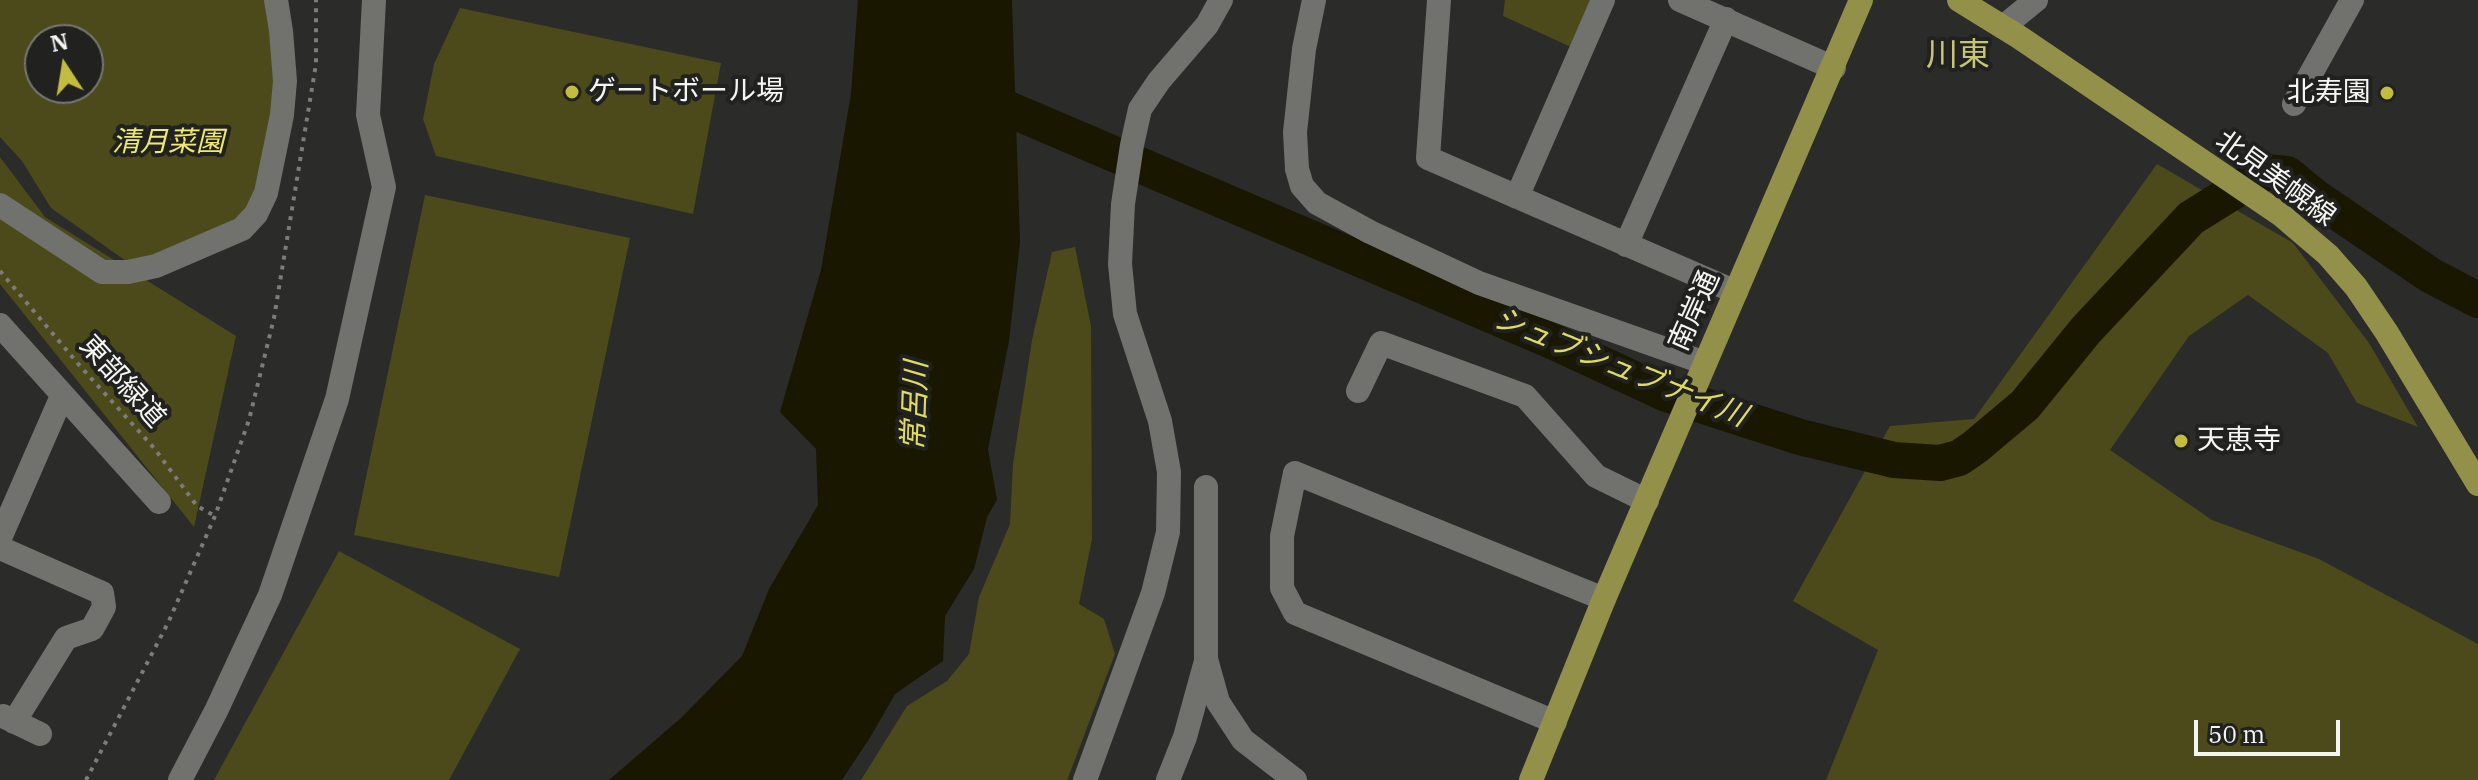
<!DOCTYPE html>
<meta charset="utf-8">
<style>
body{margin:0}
#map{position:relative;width:2478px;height:780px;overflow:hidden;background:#2b2b29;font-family:"IBM Plex Serif",serif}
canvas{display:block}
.north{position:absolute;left:24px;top:24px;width:80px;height:80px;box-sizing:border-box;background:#21211f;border:2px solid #767674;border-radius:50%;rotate:348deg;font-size:22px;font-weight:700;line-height:32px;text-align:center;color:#f5f5f3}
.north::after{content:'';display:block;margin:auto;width:28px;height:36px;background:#c3bd3f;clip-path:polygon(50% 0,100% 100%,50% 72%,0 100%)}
.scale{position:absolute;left:2194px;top:720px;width:146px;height:36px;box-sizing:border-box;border:4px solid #f5f5f3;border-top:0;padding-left:10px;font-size:24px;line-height:28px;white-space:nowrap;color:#f5f5f3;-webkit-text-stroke:6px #21211f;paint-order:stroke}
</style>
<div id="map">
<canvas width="2478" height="780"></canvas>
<div class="north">N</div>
<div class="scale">50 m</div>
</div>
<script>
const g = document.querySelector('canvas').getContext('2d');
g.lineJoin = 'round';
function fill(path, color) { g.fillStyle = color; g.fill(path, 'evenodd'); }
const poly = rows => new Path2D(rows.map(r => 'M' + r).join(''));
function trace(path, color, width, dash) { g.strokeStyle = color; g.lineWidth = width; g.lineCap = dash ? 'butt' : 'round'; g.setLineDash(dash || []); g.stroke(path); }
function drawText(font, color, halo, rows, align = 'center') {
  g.font = font + ' "IBM Plex Serif","Noto Sans JP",serif'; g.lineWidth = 8; g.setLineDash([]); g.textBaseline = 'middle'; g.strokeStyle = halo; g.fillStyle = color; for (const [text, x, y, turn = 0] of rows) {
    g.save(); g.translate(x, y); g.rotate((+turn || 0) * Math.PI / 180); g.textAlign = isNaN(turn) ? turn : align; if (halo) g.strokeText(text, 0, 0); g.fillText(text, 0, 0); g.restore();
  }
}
const green = poly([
 [0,0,264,0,277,79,258,191,236,221,156,254,126,261,51,208,22,161,0,137],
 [40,40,88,40,88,88,40,88],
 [1505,0,1591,0,1571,47,1503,16],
 [460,8,721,63,693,214,436,156,423,119,434,64],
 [0,157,45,217,236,336,194,527,0,284],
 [2157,164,2293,243,2369,343,2418,427,2357,403,2328,353,2248,295,2189,336,2110,450,2212,520,2319,559,2478,644,2478,780,1826,780,1878,650,1793,601,1890,426,1974,419],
 [425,195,630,238,559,577,354,535],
 [1075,247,1091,326,1092,539,1079,604,1104,619,1115,654,1068,778,1067,780,861,780,907,706,947,681,969,654,979,597,1010,524,1013,464,1032,340,1052,252],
 [339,551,520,649,449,780,214,780]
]);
const water = poly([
 [858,0,1012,0,1020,242,1009,341,988,449,997,500,987,517,974,569,945,616,943,661,895,694,871,736,842,780,609,780,681,718,742,656,769,589,818,505,816,449,780,412,821,270,851,94]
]);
const river = poly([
 [971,93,1554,342,1664,393,1800,437,1894,460,1940,463,1959,458,1975,447,2025,405,2086,330,2191,218,2265,172,2287,174,2315,197,2430,275,2478,300]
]);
const path = poly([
 [0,271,80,366,154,448,197,506,215,516],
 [86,780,168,623,215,516,249,420,274,318,316,64,316,0]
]);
const minor = poly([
 [1314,0,1304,49,1295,132,1297,169,1302,186,1317,203,1370,232,1479,283,1705,363],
 [1439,0,1428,158,1736,292],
 [1680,0,1834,68],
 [2003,27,2036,0],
 [2294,104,2352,0],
 [1517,197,1603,0],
 [0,205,102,272,128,272,156,266,242,229,256,214,266,193,282,115,285,81,281,31,276,0],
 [1626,245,1726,19],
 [0,325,159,502],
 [1358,391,1381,343,1525,396,1596,476,1647,501],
 [1206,487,1206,659,1218,702,1243,740,1295,780],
 [0,538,62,396],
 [0,548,102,593,104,607,92,629,66,638,14,722],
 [3,716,40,734],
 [1555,722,1295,613,1282,588,1282,536,1295,473,1604,599],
 [180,780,216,711,270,595,337,399,384,187,368,115,374,0],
 [1085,780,1153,593,1168,532,1169,472,1160,421,1125,314,1120,264,1123,204,1132,145,1140,109,1159,81,1207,25,1221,0],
 [1168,780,1185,737,1206,661]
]);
const major = poly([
 [1959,0,2019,37,2280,214,2328,255,2356,287,2387,333,2478,484],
 [1531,780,1604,599,1861,0]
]);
const markers = [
 [572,92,8,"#c3bd3f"],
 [2387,93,8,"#c3bd3f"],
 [2181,441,8,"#c3bd3f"]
];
const poiNames = [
 ["ゲートボール場",588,92],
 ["北寿園",2371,93,"right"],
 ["天恵寺",2197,441]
];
const parkNames = [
 ["清月菜園",168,143]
];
const streetNames = [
 ["北見美幌線",2275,179,36],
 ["南岸通",1695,311,-66],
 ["東部緑道",122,382,48]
];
const waterNames = [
 ["シュブシュブナイ川",1620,368,22],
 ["常呂川",916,406,-88]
];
const quarterNames = [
 ["川東",1958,56]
];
fill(green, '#4c4a1a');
fill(water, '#191700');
trace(river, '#191700', 36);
trace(path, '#7c7c7a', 4, [4, 6]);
trace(minor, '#71716e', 24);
trace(major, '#939049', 24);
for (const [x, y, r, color] of markers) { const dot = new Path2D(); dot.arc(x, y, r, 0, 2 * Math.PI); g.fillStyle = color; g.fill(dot); trace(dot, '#21211f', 3); }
drawText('28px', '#f5f5f3', '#21211f', poiNames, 'left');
drawText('italic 28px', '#efea6d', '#21211f', parkNames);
drawText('28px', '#f5f5f3', '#21211f', streetNames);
drawText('italic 30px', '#e1dc5e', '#21211f', waterNames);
drawText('32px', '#c7c476', '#21211f', quarterNames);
</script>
